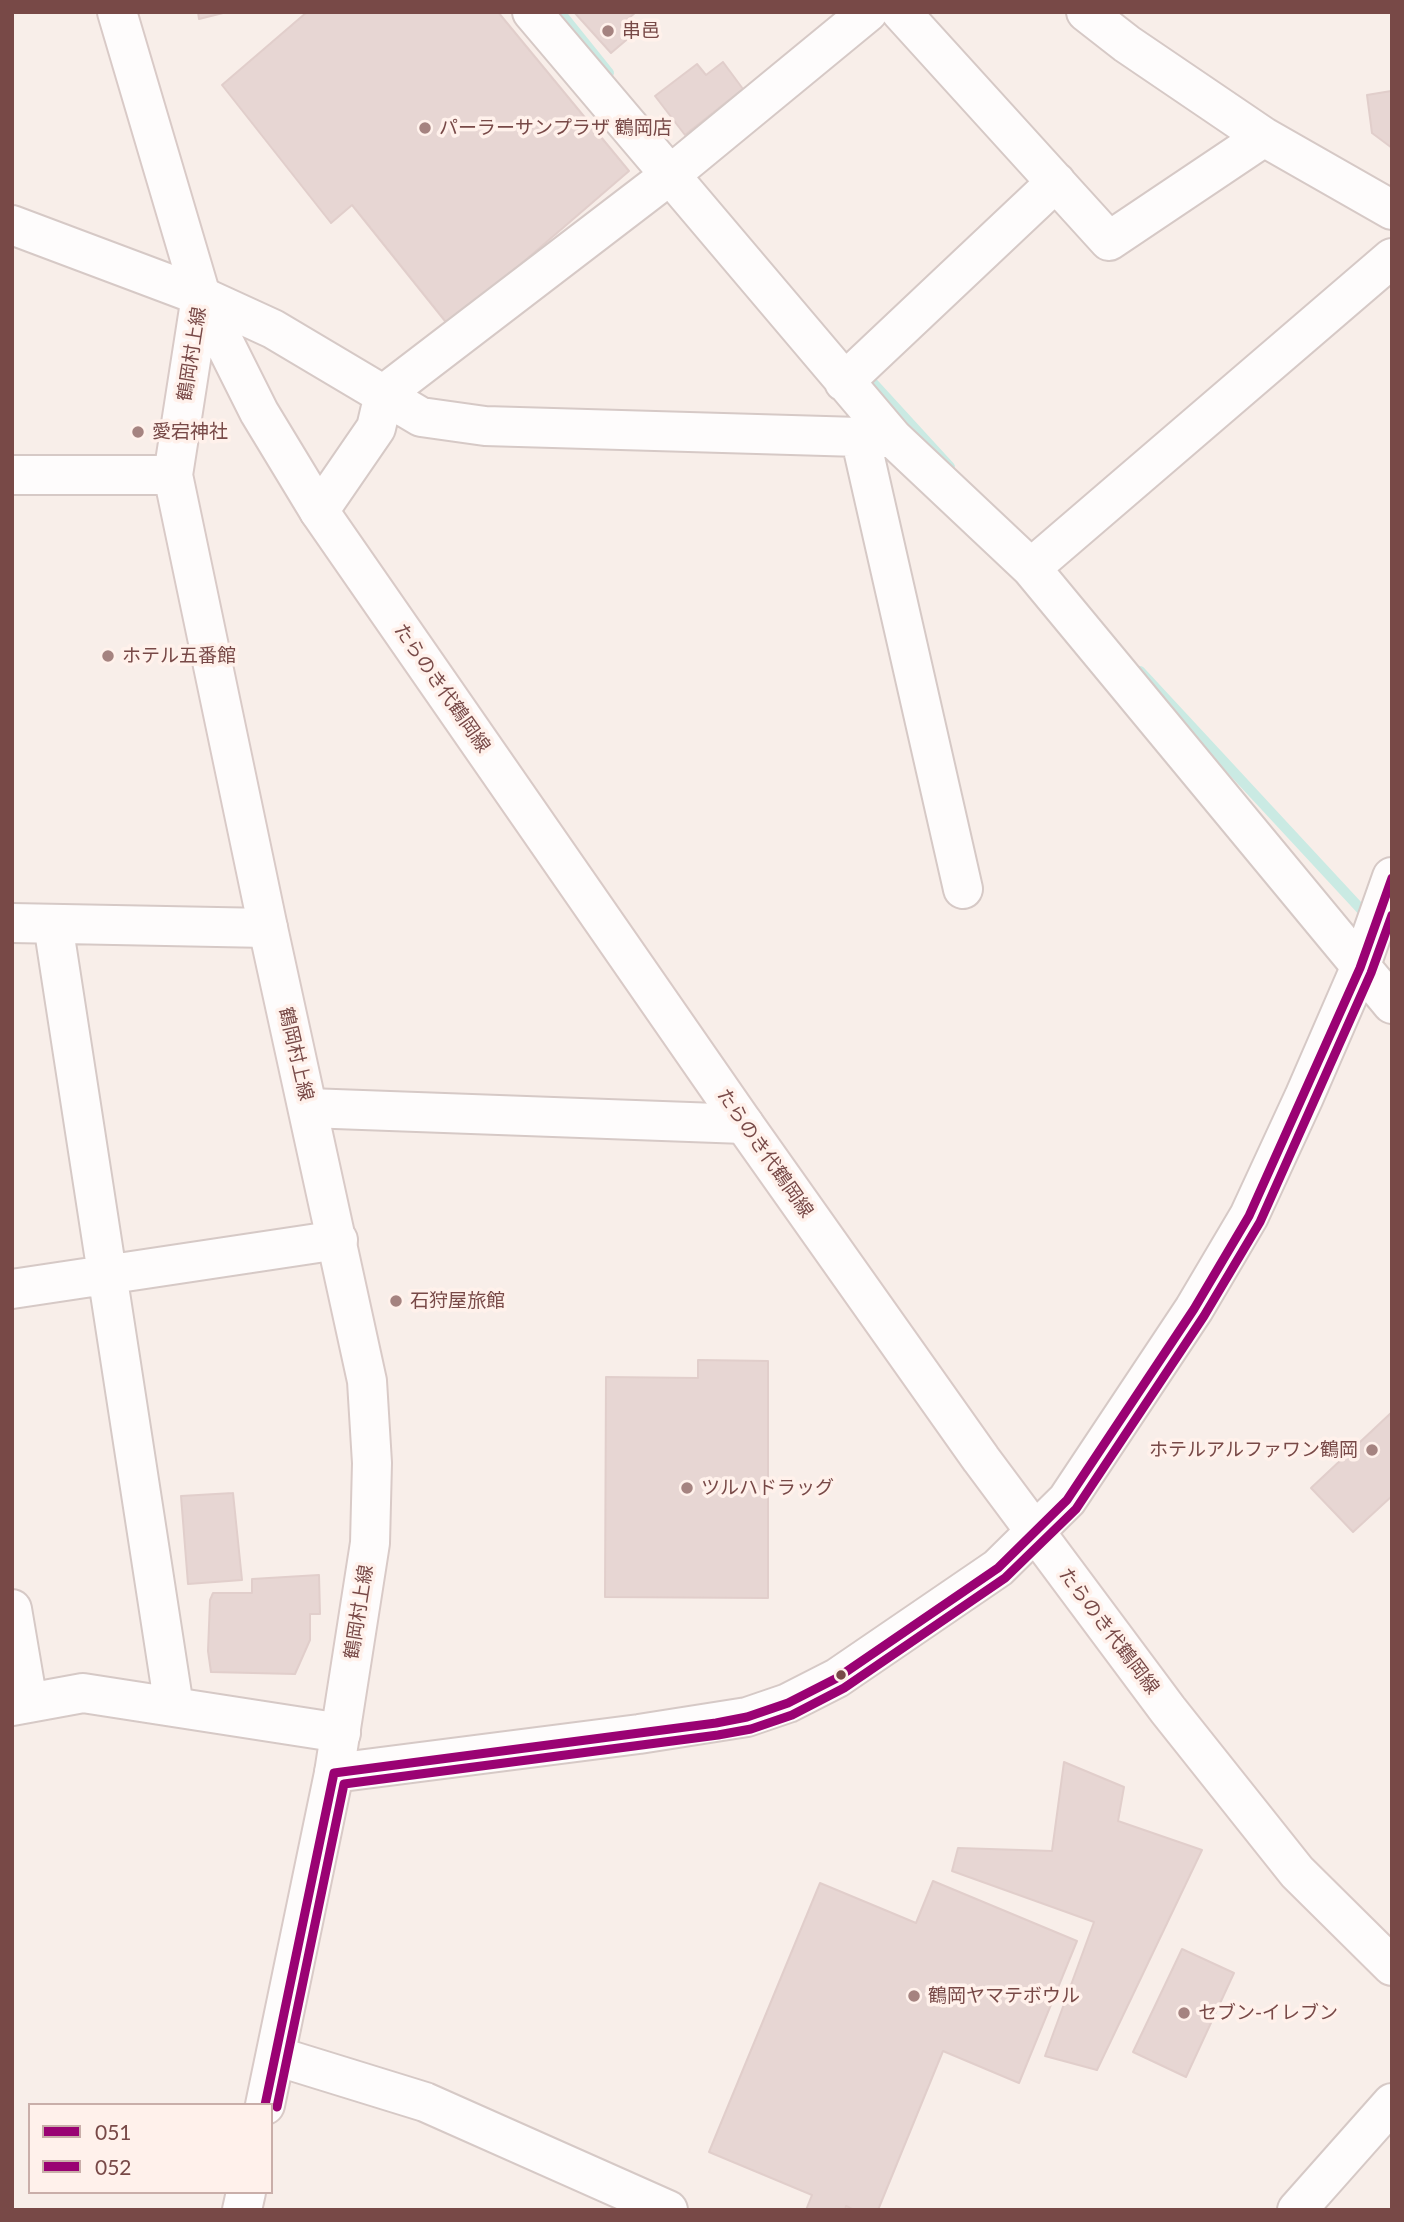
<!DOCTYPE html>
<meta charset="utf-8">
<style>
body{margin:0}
#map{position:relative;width:1404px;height:2222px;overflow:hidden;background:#f8eee9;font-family:Lato,sans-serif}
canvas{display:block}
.frame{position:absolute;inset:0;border:14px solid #784947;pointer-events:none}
.legend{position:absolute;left:28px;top:2103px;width:245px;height:91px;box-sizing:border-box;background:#fff1eb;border:2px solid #c9aea9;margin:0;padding:9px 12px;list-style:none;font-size:21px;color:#784947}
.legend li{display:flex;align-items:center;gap:14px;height:35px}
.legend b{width:35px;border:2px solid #c9aea9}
</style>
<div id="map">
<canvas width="1404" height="2222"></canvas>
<div class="frame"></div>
<ul class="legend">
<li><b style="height:9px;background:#9a0273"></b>051</li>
<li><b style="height:9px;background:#9a0273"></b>052</li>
</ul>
</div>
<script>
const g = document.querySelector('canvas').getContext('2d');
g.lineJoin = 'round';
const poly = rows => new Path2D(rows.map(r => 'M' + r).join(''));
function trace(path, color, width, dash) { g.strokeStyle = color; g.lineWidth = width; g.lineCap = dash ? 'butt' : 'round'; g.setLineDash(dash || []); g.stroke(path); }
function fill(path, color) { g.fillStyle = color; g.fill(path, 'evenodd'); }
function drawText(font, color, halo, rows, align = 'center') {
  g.font = font + ' Lato,"Noto Sans JP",sans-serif'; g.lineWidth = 7; g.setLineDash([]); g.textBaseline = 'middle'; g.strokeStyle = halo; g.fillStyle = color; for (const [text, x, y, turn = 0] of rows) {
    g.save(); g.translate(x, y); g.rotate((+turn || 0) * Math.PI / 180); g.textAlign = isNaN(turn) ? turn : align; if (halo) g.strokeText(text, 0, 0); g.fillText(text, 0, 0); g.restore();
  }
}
const stream = poly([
 [560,12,609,73],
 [864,373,950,467],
 [1140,671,1369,918]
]);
const building = poly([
 [198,12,227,12,199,19,198,12],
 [307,12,498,12,629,171,449,326,352,205,331,223,222,85,307,12],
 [574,12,636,12,621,25,631,36,611,53,574,12],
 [723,62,743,89,685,135,655,96,697,64,706,75,723,62],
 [1391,91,1392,91,1392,148,1372,133,1367,95,1391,91],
 [698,1360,768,1361,768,1598,605,1597,606,1377,698,1378,698,1360],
 [1392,1412,1392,1496,1353,1532,1311,1488,1392,1412],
 [233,1493,242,1580,188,1584,181,1496,233,1493],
 [319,1575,320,1614,310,1614,310,1640,295,1674,211,1672,208,1651,210,1600,213,1593,252,1593,252,1579,319,1575],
 [1064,1762,1124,1787,1118,1821,1202,1850,1097,2070,1045,2056,1094,1922,952,1871,958,1848,1052,1851,1064,1762],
 [933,1881,1077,1941,1019,2083,943,2051,878,2210,854,2210,846,2206,845,2210,806,2210,812,2195,709,2152,820,1883,916,1923,933,1881],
 [1182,1949,1234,1973,1186,2077,1133,2052,1182,1949]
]);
const minor = poly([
 [532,12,893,438,1031,568,1392,1004],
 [901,12,1109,241,1264,137],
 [1086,12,1127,44,1264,137,1392,210],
 [12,225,201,296,273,329,421,417,485,426,893,438],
 [844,382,1056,182],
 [860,436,963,889],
 [12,475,173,475],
 [319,511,376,428,384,394,670,175,868,12],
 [1031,568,1392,258],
 [12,923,268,928],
 [53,924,174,1707],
 [308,1108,744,1124],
 [12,1289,338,1240],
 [12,1609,28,1703],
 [12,1706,83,1693,341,1733],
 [276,2056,425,2102,668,2210],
 [1297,2210,1392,2103]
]);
const tertiary = poly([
 [334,1773,639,1734,747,1717,788,1703,837,1678,998,1568,1067,1500,1194,1309,1249,1216,1304,1097,1360,968,1392,877]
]);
const secondary = poly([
 [117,12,201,296,173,475,268,928,367,1381,372,1463,370,1543,334,1773,265,2105],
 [201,296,259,412,319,511,744,1124,981,1459,1168,1710,1297,1872,1392,1966],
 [242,2210,246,2192]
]);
const bus1 = poly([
 [265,2105,334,1773,716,1723,747,1717,788,1703,837,1678,998,1568,1067,1500,1194,1309,1249,1216,1360,968,1392,878]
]);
const bus2 = poly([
 [277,2107,344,1784,718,1735,751,1729,792,1715,844,1688,1005,1578,1076,1509,1204,1316,1260,1222,1371,973,1392,915]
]);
const markers = [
 [608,31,7,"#a58380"],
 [425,128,7,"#a58380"],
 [138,432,7,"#a58380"],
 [108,656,7,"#a58380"],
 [396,1301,7,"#a58380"],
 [1372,1450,7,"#a58380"],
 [687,1488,7,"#a58380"],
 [841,1675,6,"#784947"],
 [914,1996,7,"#a58380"],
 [1184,2013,7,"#a58380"]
];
const poiNames = [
 ["串邑",622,31],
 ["パーラーサンプラザ 鶴岡店",439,128],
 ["愛宕神社",152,432],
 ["ホテル五番館",122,656],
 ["石狩屋旅館",410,1301],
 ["ホテルアルファワン鶴岡",1358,1450,"right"],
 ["ツルハドラッグ",701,1488],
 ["鶴岡ヤマテボウル",928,1996],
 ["セブン-イレブン",1198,2013]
];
const streetNames = [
 ["鶴岡村上線",192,354,-81],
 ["たらのき代鶴岡線",442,688,55],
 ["鶴岡村上線",296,1054,77],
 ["たらのき代鶴岡線",765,1153,55],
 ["鶴岡村上線",359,1612,-81],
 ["たらのき代鶴岡線",1109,1631,53]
];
trace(stream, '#caeae3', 10);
fill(building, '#e7d6d3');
trace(building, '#e1cecb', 2);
trace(minor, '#d6c9c6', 42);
trace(tertiary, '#d6c9c6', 42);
trace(secondary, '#d9cac7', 42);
trace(minor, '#fefcfc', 38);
trace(tertiary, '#fefcfc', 38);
trace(secondary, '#fefcfc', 38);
trace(bus1, '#9a0273', 9);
trace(bus2, '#9a0273', 9);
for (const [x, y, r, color] of markers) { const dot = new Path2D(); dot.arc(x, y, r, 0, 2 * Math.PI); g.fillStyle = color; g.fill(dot); trace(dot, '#fff1eb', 2.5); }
drawText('19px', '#784947', '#fff1eb', poiNames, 'left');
drawText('19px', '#784947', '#fff1eb', streetNames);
</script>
